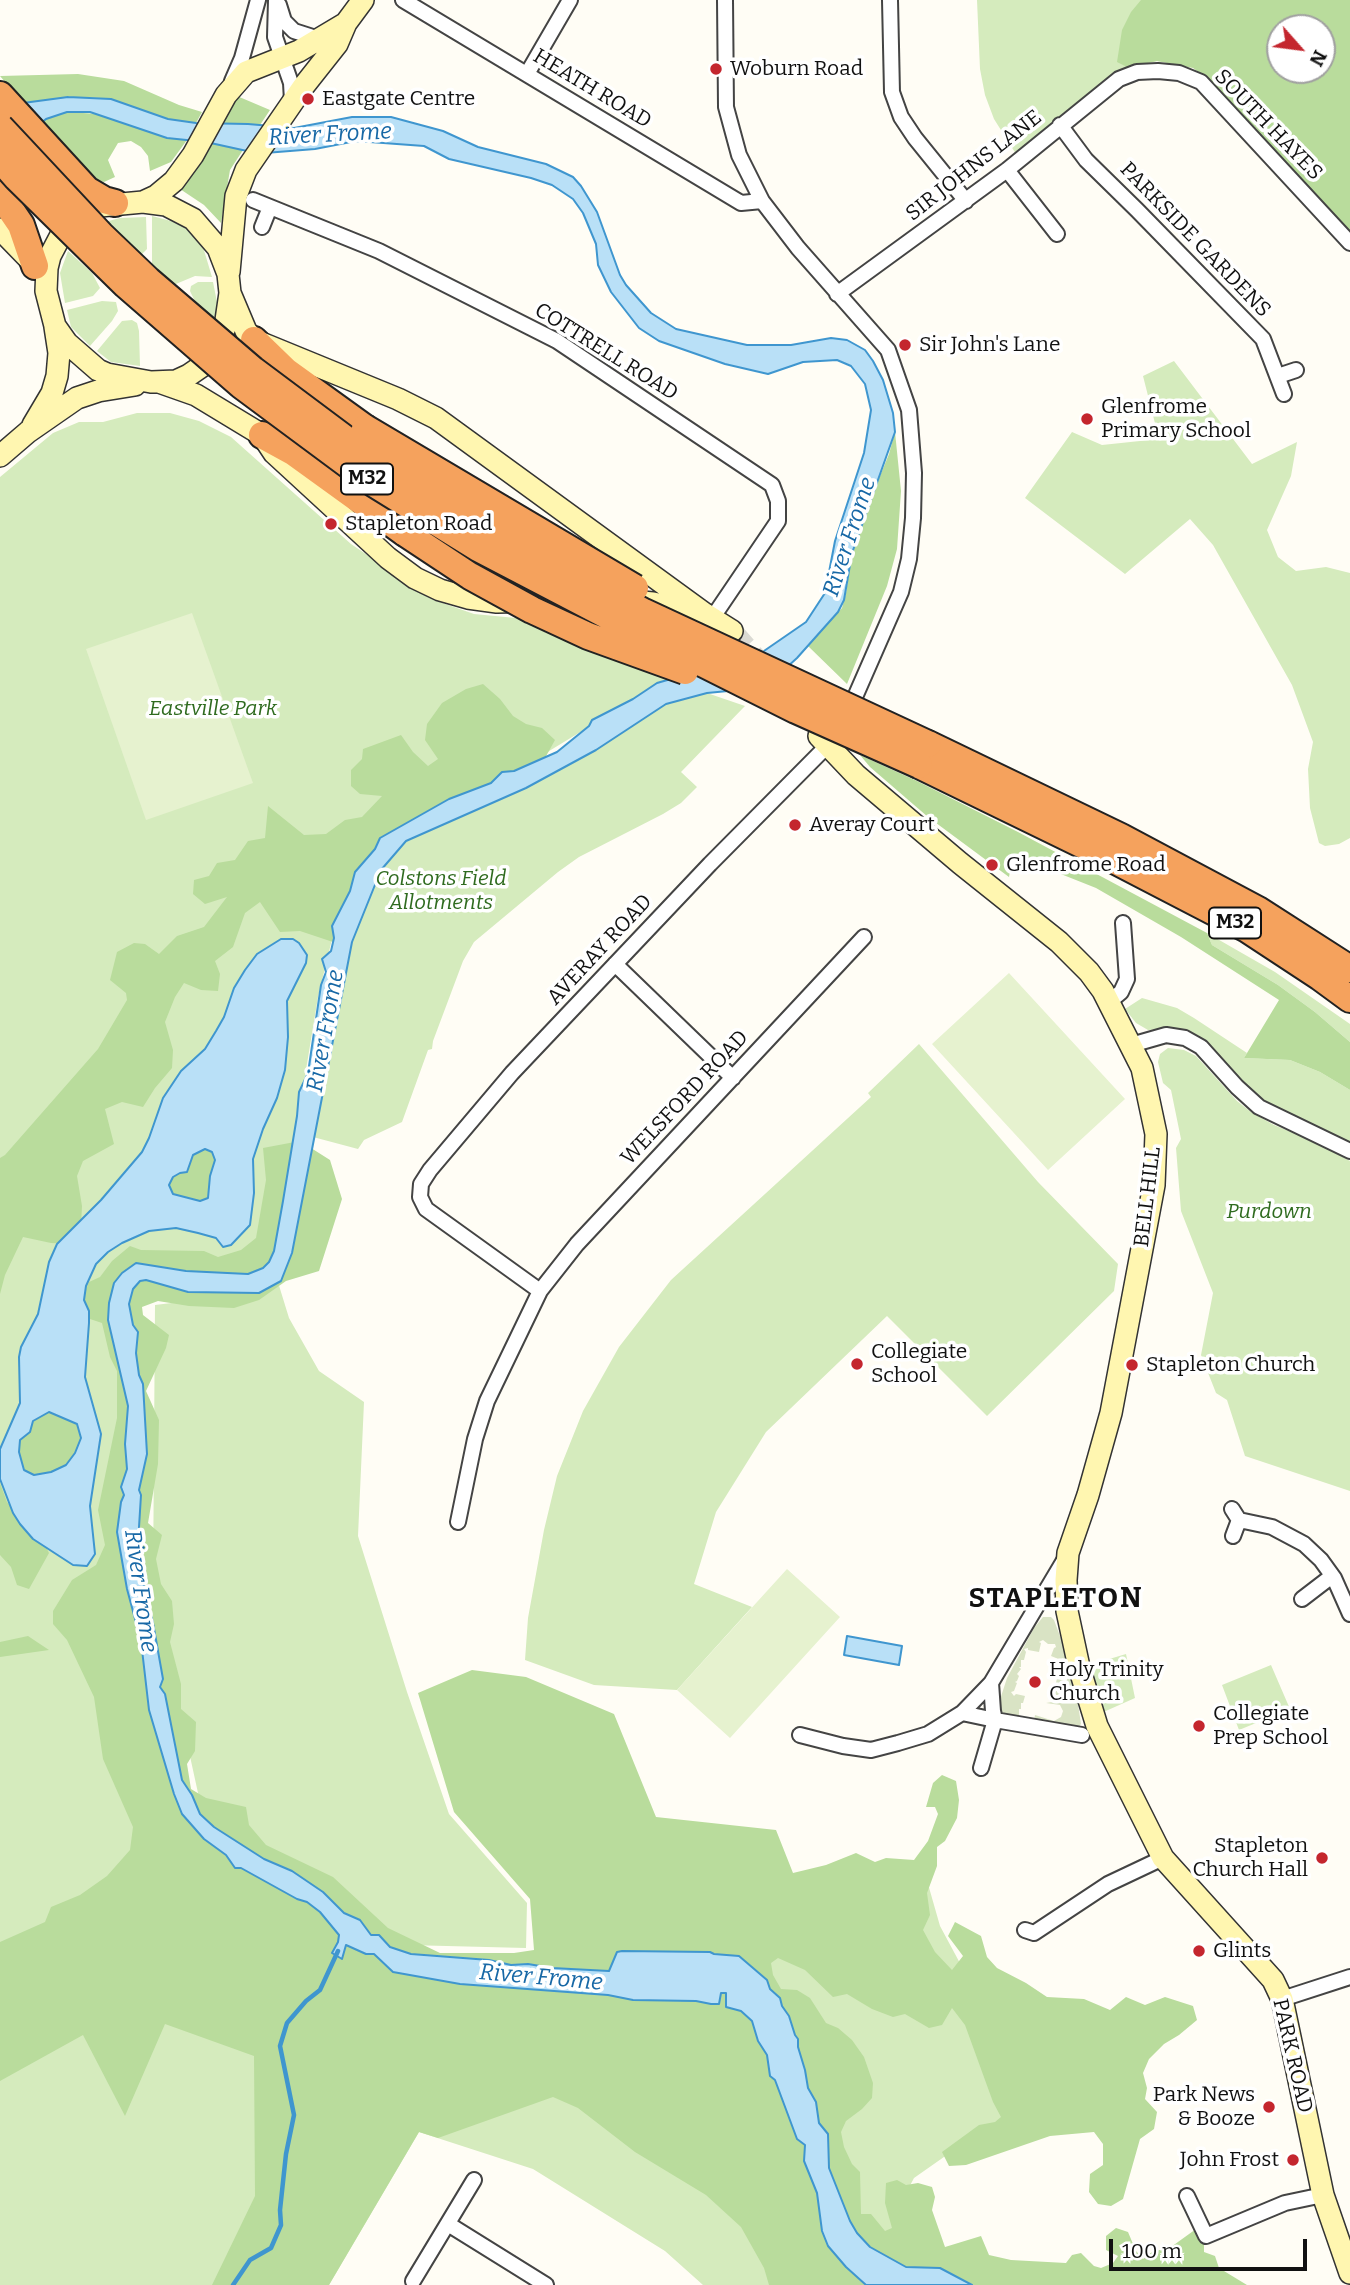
<!DOCTYPE html>
<style>
body{margin:0}
#map{position:relative;width:1350px;height:2285px;overflow:hidden;background:#fffdf5;font-family:Bitter,serif}
canvas{display:block}
.north{position:absolute;left:1266px;top:14px;width:70px;height:70px;box-sizing:border-box;background:#fff;border:2px solid #a0a0a0;border-radius:50%;rotate:118deg;font-size:19px;font-weight:700;line-height:28px;text-align:center;color:#111}
.north::after{content:'';display:block;margin:auto;width:24px;height:32px;background:#c4262e;clip-path:polygon(50% 0,100% 100%,50% 72%,0 100%)}
.scale{position:absolute;left:1109px;top:2239px;width:198px;height:32px;box-sizing:border-box;border:4px solid #111;border-top:0;padding-left:9px;font-size:21px;line-height:24px;white-space:nowrap;color:#111;-webkit-text-stroke:5px #fff;paint-order:stroke}
</style>
<div id="map">
<canvas width="1350" height="2285"></canvas>
<div class="north">N</div>
<div class="scale">100 m</div>
</div>
<script>
const g = document.querySelector('canvas').getContext('2d');
g.lineJoin = 'round';
function fill(path, color) { g.fillStyle = color; g.fill(path, 'evenodd'); }
const poly = rows => new Path2D(rows.map(r => 'M' + r).join(''));
function trace(path, color, width, dash) { g.strokeStyle = color; g.lineWidth = width; g.lineCap = dash ? 'butt' : 'round'; g.setLineDash(dash || []); g.stroke(path); }
function drawText(font, color, halo, rows, align = 'center') {
  g.font = font + ' Bitter,serif'; g.lineWidth = 7; g.setLineDash([]); g.textBaseline = 'middle'; g.strokeStyle = halo; g.fillStyle = color; for (const [text, x, y, turn = 0] of rows) {
    g.save(); g.translate(x, y); g.rotate((+turn || 0) * Math.PI / 180); g.textAlign = isNaN(turn) ? turn : align; if (halo) g.strokeText(text, 0, 0); g.fillText(text, 0, 0); g.restore();
  }
}
const green = poly([
 [977,0,1273,0,1177,64,1157,61,1122,70,1016,154,994,119,985,95,980,69],
 [152,216,171,221,190,230,203,247,212,277,195,276,152,294],
 [146,217,147,249,141,255,101,223,120,218],
 [68,251,92,273,100,288,93,296,65,303,60,273],
 [198,282,213,282,217,302,215,321,201,314,190,291,191,286],
 [102,301,116,302,118,311,112,321,90,346,71,327,67,310],
 [132,320,137,323,139,331,140,366,111,362,97,351,122,321],
 [1174,361,1252,464,1297,442,1291,476,1267,530,1278,557,1296,571,1326,567,1350,573,1350,838,1339,844,1325,846,1319,843,1310,808,1308,769,1313,742,1292,685,1213,545,1190,519,1125,574,1025,498,1072,432,1102,445,1159,439,1143,376],
 [137,413,170,413,199,421,231,437,351,544,434,600,474,614,516,618,674,675,536,759,402,825,334,931,318,997,288,1179,272,1254,162,1261,118,1358,173,1804,403,1976,737,1963,924,1870,940,1926,969,1980,1106,2083,971,2138,914,2178,905,2195,929,2285,703,2285,665,2251,533,2169,419,2132,329,2285,0,2285,0,477,53,433,79,422,103,422],
 [707,693,745,706,681,772,697,787,681,803,663,814,579,857,558,872,474,942,463,961,433,1041,432,1049,428,1050,402,1122,364,1140,358,1149,313,1137,352,942,381,870,395,851,406,841,526,788,596,750,666,704],
 [1207,933,1275,972,1350,1024,1350,1042,1315,1012,1278,985,1212,945],
 [1142,998,1177,1008,1194,1018,1247,1053,1244,1058,1290,1060,1320,1072,1350,1090,1350,1143,1260,1100,1246,1088,1230,1068,1202,1043,1165,1029,1148,1030,1136,1023,1125,1009],
 [919,1044,1038,1182,1118,1264,1114,1291,987,1416,887,1316,766,1432,716,1512,694,1584,752,1607,677,1690,594,1685,525,1660,528,1618,544,1530,557,1476,583,1411,619,1347,671,1280,871,1097,868,1093],
 [1168,1048,1184,1050,1196,1056,1237,1101,1251,1112,1274,1125,1318,1143,1350,1161,1350,1491,1245,1456,1227,1400,1216,1393,1201,1355,1213,1293,1181,1211,1176,1148,1181,1139,1171,1090,1163,1083,1158,1062,1160,1054],
 [277,1279,289,1318,319,1371,364,1402,358,1536,407,1692,449,1814,527,1903,526,1948,407,1945,205,1825,153,1587,155,1305,213,1298],
 [1126,1654,1135,1698,1099,1714,1086,1666],
 [1271,1665,1290,1709,1239,1730,1222,1685]
]);
const forest = poly([
 [1141,0,1350,0,1350,232,1210,81,1193,68,1157,61,1127,67,1117,62,1122,30,1131,12],
 [1280,28,1322,28,1322,70,1280,70],
 [78,74,124,81,179,105,202,112,196,123,168,119,120,102,101,98,68,97,23,103,0,76],
 [237,96,270,110,260,125,222,123],
 [67,112,99,114,167,138,187,140,171,162,150,171,148,156,141,147,131,141,118,143,108,160,115,177,104,182,94,179,41,123,46,119],
 [211,143,243,150,230,170,221,223,204,205,180,189],
 [895,432,901,491,897,549,887,586,847,684,808,646,842,608,846,593,852,553,862,520,889,454],
 [483,684,500,699,513,716,526,724,542,728,555,740,545,758,403,833,336,943,300,931,280,932,260,902,245,913,233,947,215,961,220,974,218,991,201,990,184,983,175,997,165,1022,173,1050,172,1068,155,1088,143,1107,122,1102,105,1109,114,1144,83,1161,77,1176,82,1206,81,1225,69,1244,51,1243,23,1237,5,1275,0,1294,0,1158,5,1155,98,1049,127,1000,126,993,110,980,117,952,134,943,145,944,159,954,177,936,204,927,227,897,205,904,193,894,194,880,209,876,217,863,235,860,248,841,265,838,268,806,304,835,326,834,345,820,362,817,382,796,360,794,351,786,351,770,362,759,363,749,401,735,413,752,428,766,438,759,425,740,427,724,442,703,466,689],
 [860,755,917,781,1018,832,1207,933,1212,945,1278,985,1315,1012,1350,1042,1350,1090,1320,1072,1290,1060,1244,1058,1279,1000,1181,937,1096,888,1013,855,1009,877,928,817,870,767],
 [300,1141,330,1160,342,1199,319,1271,286,1281,259,1300,234,1308,189,1306,158,1301,142,1307,143,1315,169,1335,166,1348,146,1391,159,1420,158,1464,148,1523,162,1535,156,1559,161,1584,172,1601,174,1624,170,1642,181,1684,181,1709,196,1722,195,1751,187,1764,191,1789,206,1798,246,1807,249,1825,266,1845,333,1877,388,1928,440,1953,514,1953,534,1950,530,1899,454,1812,418,1693,472,1670,526,1677,614,1714,656,1817,776,1830,793,1873,826,1865,856,1853,875,1862,886,1858,914,1860,928,1841,938,1814,935,1807,926,1807,933,1783,942,1775,956,1781,959,1800,957,1818,945,1841,937,1847,937,1866,927,1893,930,1915,923,1930,935,1952,952,1970,963,1956,948,1936,955,1922,981,1936,987,1957,997,1968,1026,1983,1047,1997,1084,1999,1110,2010,1126,1997,1145,2005,1165,1997,1193,2006,1197,2020,1179,2035,1164,2044,1149,2059,1143,2073,1147,2088,1145,2099,1157,2112,1154,2129,1140,2139,1123,2199,1111,2206,1098,2204,1089,2192,1090,2174,1103,2165,1103,2144,1094,2132,1050,2136,966,2165,949,2166,942,2152,979,2125,995,2122,1001,2117,993,2102,965,2025,952,2008,942,2025,929,2028,905,2014,893,2017,872,2009,847,1994,833,1997,805,1970,778,1958,771,1963,773,1975,781,1989,797,1990,810,1998,826,2023,838,2028,852,2040,864,2057,873,2083,872,2098,862,2109,846,2121,841,2132,844,2147,852,2164,860,2172,861,2214,871,2214,885,2231,892,2228,885,2203,886,2183,897,2180,906,2185,918,2183,932,2187,935,2197,932,2210,945,2247,981,2236,989,2255,1011,2260,1066,2263,1072,2255,1081,2253,1094,2266,1101,2268,1113,2263,1118,2256,1106,2250,1106,2236,1116,2228,1128,2232,1136,2251,1143,2259,1152,2252,1171,2247,1196,2229,1204,2239,1204,2252,1215,2256,1219,2268,1247,2285,769,2285,764,2268,741,2227,706,2195,635,2152,578,2108,553,2097,438,2138,419,2132,329,2285,212,2285,255,2196,254,2056,165,2024,125,2116,83,2035,0,2081,0,1942,45,1922,51,1907,80,1895,107,1876,130,1850,133,1827,103,1759,94,1697,67,1640,53,1624,53,1611,72,1580,96,1565,105,1545,98,1510,117,1418,117,1371,110,1357,102,1323,90,1319,82,1299,89,1282,100,1277,112,1261,130,1246,141,1250,204,1251,218,1257,241,1250,256,1238,266,1180,263,1148],
 [205,1149,210,1150,215,1156,208,1198,200,1201,173,1194,169,1185,173,1177,188,1170,193,1155],
 [49,1412,77,1424,81,1438,75,1453,67,1465,51,1472,34,1475,24,1470,19,1452,20,1439,33,1421],
 [0,1483,7,1502,29,1530,43,1541,49,1553,29,1589,17,1585,11,1567,0,1555],
 [28,1636,49,1650,0,1657,0,1642]
]);
const cemetery = poly([
 [1043,1617,1051,1617,1054,1620,1073,1671,1081,1724,1077,1729,1034,1721,1035,1715,1054,1721,1061,1717,1063,1711,1060,1705,1046,1703,1052,1702,1057,1678,1066,1682,1070,1672,1059,1670,1062,1663,1065,1662,1063,1658,1061,1660,1051,1656,1054,1648,1056,1647,1055,1644,1048,1644,1043,1640,1039,1642,1041,1643,1039,1652,1028,1650,1028,1648,1024,1649,1026,1652,1024,1660,1021,1660,1021,1667,1019,1667,1021,1669,1017,1674,1019,1676,1017,1681,1015,1682,1017,1683,1014,1691,1011,1692,1014,1696,1016,1694,1025,1696,1023,1703,1021,1703,1021,1709,1019,1709,1019,1717,1003,1720,996,1712,1007,1678,1034,1628]
]);
const pitch = poly([
 [192,613,253,783,146,820,86,649],
 [1009,973,1125,1099,1048,1170,932,1044],
 [787,1569,840,1617,730,1738,677,1690]
]);
const water = poly([
 [68,97,111,99,168,119,196,123,248,124,294,128,352,117,391,117,443,131,478,147,546,164,573,177,581,186,597,212,620,275,626,285,651,313,676,329,747,345,791,345,831,338,847,340,865,350,873,361,883,380,893,413,895,432,852,553,844,600,838,612,797,658,786,668,728,691,707,693,666,704,596,750,526,788,406,841,381,870,352,942,292,1253,281,1281,259,1293,188,1292,146,1280,140,1281,133,1289,129,1304,133,1325,138,1332,136,1353,139,1375,143,1384,147,1454,139,1490,141,1495,139,1527,144,1588,153,1623,163,1679,160,1687,165,1694,182,1780,192,1795,200,1814,214,1827,264,1859,292,1871,323,1892,344,1913,360,1920,371,1935,379,1935,390,1947,411,1954,489,1960,511,1965,528,1964,552,1968,609,1971,617,1952,622,1951,710,1952,714,1954,739,1956,767,1980,770,1989,780,1998,782,2006,789,2016,795,2035,798,2039,798,2047,805,2070,808,2088,816,2102,819,2123,828,2134,829,2168,850,2221,857,2233,870,2247,906,2267,940,2268,972,2285,866,2285,846,2267,828,2246,822,2231,817,2193,804,2161,805,2145,797,2139,775,2080,770,2076,767,2055,758,2041,752,2021,741,2011,726,2007,726,1993,721,1993,719,2004,711,2004,696,2001,633,2000,608,1995,460,1984,393,1972,374,1954,366,1954,346,1945,342,1959,332,1953,338,1942,339,1935,320,1912,307,1902,297,1899,241,1868,235,1868,226,1855,204,1839,182,1814,174,1794,149,1710,141,1641,127,1589,117,1532,121,1502,124,1495,121,1487,127,1469,125,1444,128,1406,108,1320,109,1303,114,1283,122,1273,136,1263,186,1271,248,1274,263,1268,269,1262,274,1251,283,1201,297,1116,299,1092,308,1073,321,985,326,972,322,959,331,951,334,938,332,926,350,891,355,872,375,849,380,838,449,799,491,783,502,772,514,771,557,752,589,726,592,720,633,699,657,683,761,653,806,622,825,593,835,541,864,453,871,410,865,384,851,366,837,360,803,362,768,374,725,364,659,341,639,328,611,292,598,265,596,244,583,213,573,199,552,185,531,178,449,159,424,146,356,141,315,149,265,153,247,151,206,142,167,138,90,112,67,112,46,119,41,123,23,103,68,97],
 [281,939,293,939,299,943,307,955,306,963,287,1001,288,1037,285,1070,277,1098,263,1129,253,1159,254,1193,250,1225,231,1245,223,1247,216,1238,198,1233,176,1228,149,1231,122,1243,108,1252,96,1264,86,1286,84,1300,89,1311,89,1323,85,1377,101,1434,90,1506,95,1554,87,1566,73,1565,33,1539,20,1524,13,1513,0,1479,0,1449,20,1403,19,1357,21,1347,38,1314,49,1262,57,1244,101,1200,142,1152,149,1138,163,1098,181,1071,205,1049,216,1031,224,1017,234,988,245,970,257,954,281,939],
 [205,1149,212,1152,215,1160,210,1176,208,1198,200,1201,173,1194,169,1185,173,1177,180,1173,187,1172,193,1155,205,1149],
 [49,1412,77,1424,81,1438,75,1453,66,1465,51,1472,34,1475,24,1470,19,1452,20,1440,30,1432,33,1421,49,1412],
 [847,1636,902,1646,899,1665,844,1655,847,1636]
]);
const stream = poly([
 [233,2285,250,2260,271,2248,281,2225,280,2210,286,2154,294,2115,280,2046,287,2023,306,2001,320,1990,338,1951]
]);
const secondaryTunnel = poly([
 [732,631,763,666]
]);
const street = poly([
 [276,0,275,37,291,83,292,101],
 [403,0,741,203,762,201],
 [725,0,726,107,739,155,762,201,798,248,888,350,909,410,914,473,913,518,909,559,901,592,848,713],
 [890,0,892,92,901,117,915,138,966,201],
 [279,5,284,21,294,31,319,39],
 [527,74,570,0],
 [232,81,242,58,258,0],
 [1060,125,1086,160,1137,210,1263,339,1284,394],
 [1007,170,1057,234],
 [253,200,379,251,557,341,772,485,778,501,778,521,713,617],
 [262,227,270,207],
 [837,294,1007,170,1119,79,1137,72,1158,71,1179,73,1201,82,1350,243],
 [1278,376,1296,370],
 [615,964,733,1078],
 [1109,1002,1121,992,1127,979,1123,923],
 [1131,1045,1166,1035,1185,1038,1201,1047,1237,1087,1259,1107,1350,1151],
 [540,1291,426,1209,420,1197,421,1184,430,1170,512,1073,710,864,828,745],
 [1232,1509,1239,1520,1233,1536],
 [1239,1520,1272,1527,1304,1544,1321,1560,1334,1578,1350,1614],
 [458,1522,475,1439,487,1401,540,1291,577,1244,864,937],
 [1066,1557,991,1683,993,1711,995,1720,1082,1735],
 [1302,1599,1332,1576],
 [962,1713,995,1720,981,1768],
 [800,1735,843,1746,871,1750,898,1743,928,1734,962,1713,991,1683],
 [1025,1930,1034,1933,1108,1884,1163,1858],
 [1282,1999,1350,1977],
 [1187,2196,1206,2236,1285,2203,1323,2195],
 [448,2224,546,2285],
 [413,2281,474,2180]
]);
const secondary = poly([
 [143,202,166,205,193,219,218,248,228,274,230,293,225,327,220,341,205,364,189,375,176,381,151,382,107,374,98,370,67,343,55,326,46,291,47,268,50,256,61,235,72,223,100,206,143,202],
 [143,202,156,196,174,181,193,155,226,95,246,72,299,51,346,23],
 [0,229,33,263],
 [229,272,236,196,246,170,303,87,337,44,346,23,363,0],
 [230,293,246,331,254,340,398,399,436,418,705,614,732,631],
 [159,382,196,395,262,435,274,453,388,558,415,578,440,590,468,598,497,602,578,600],
 [33,425,52,393,57,376,59,353,55,327],
 [0,456,28,432,77,398,98,391,135,385],
 [631,601,653,603,705,614],
 [819,736,856,775,960,863,1059,942,1089,972,1103,991,1142,1068,1156,1134,1154,1185,1111,1413,1088,1495,1068,1553,1066,1580,1067,1611,1079,1667,1097,1726,1163,1858,1264,1970,1273,1980,1282,1999,1323,2195,1350,2273]
]);
const highway = poly([
 [0,95,87,190,104,200,115,203],
 [0,194,21,225,35,266],
 [254,340,286,371,365,428],
 [262,435,293,452,405,533],
 [928,744,1121,837,1258,910,1350,969],
 [919,765,1112,859,1247,929,1320,977,1350,999]
]);
const highwayBridge = poly([
 [0,127,101,235,148,280,253,370,380,465,489,531,642,611,928,744],
 [0,159,17,178,126,285,241,385,373,483,478,548,614,619,796,710,919,765],
 [365,428,635,588],
 [405,533,470,576,532,610,588,636,685,671]
]);
const markers = [
 [716,69,7,"#c4262e"],
 [308,99,7,"#c4262e"],
 [905,345,7,"#c4262e"],
 [1087,419,7,"#c4262e"],
 [331,524,7,"#c4262e"],
 [795,825,7,"#c4262e"],
 [992,865,7,"#c4262e"],
 [857,1364,7,"#c4262e"],
 [1132,1365,7,"#c4262e"],
 [1035,1682,7,"#c4262e"],
 [1199,1726,7,"#c4262e"],
 [1322,1858,7,"#c4262e"],
 [1199,1951,7,"#c4262e"],
 [1269,2107,7,"#c4262e"],
 [1293,2160,7,"#c4262e"]
];
const shields = [
 [367,479,52],
 [1235,923,52]
];
const shieldNames = [
 ["M32",367,479],
 ["M32",1235,923]
];
const poiNames = [
 ["Woburn Road",730,69],
 ["Eastgate Centre",322,99],
 ["Sir John's Lane",919,345],
 ["Glenfrome",1101,407],
 ["Primary School",1101,431],
 ["Stapleton Road",345,524],
 ["Averay Court",809,825],
 ["Glenfrome Road",1006,865],
 ["Collegiate",871,1352],
 ["School",871,1376],
 ["Stapleton Church",1146,1365],
 ["Holy Trinity",1049,1670],
 ["Church",1049,1694],
 ["Collegiate",1213,1714],
 ["Prep School",1213,1738],
 ["Stapleton",1308,1846,"right"],
 ["Church Hall",1308,1870,"right"],
 ["Glints",1213,1951],
 ["Park News",1255,2095,"right"],
 ["& Booze",1255,2119,"right"],
 ["John Frost",1279,2160,"right"]
];
const streetNames = [
 ["HEATH ROAD",592,89,31],
 ["SOUTH HAYES",1268,125,46],
 ["SIR JOHNS LANE",974,166,-38],
 ["PARKSIDE GARDENS",1195,240,46],
 ["COTTRELL ROAD",606,352,32],
 ["AVERAY ROAD",600,950,-47],
 ["WELSFORD ROAD",685,1098,-47],
 ["BELL HILL",1148,1197,-83],
 ["PARK ROAD",1292,2056,77]
];
const parkNames = [
 ["Eastville Park",213,709],
 ["Colstons Field",441,879],
 ["Allotments",441,903],
 ["Purdown",1269,1212]
];
const waterNames = [
 ["River Frome",330,135,-3],
 ["River Frome",850,537,-72],
 ["River Frome",326,1031,-80],
 ["River Frome",140,1591,82],
 ["River Frome",541,1978,5]
];
const districtNames = [
 ["STAPLETON",1056,1599]
];
fill(green, '#d5ebbd');
fill(forest, '#b9dc9c');
fill(cemetery, '#d9e3c4');
fill(pitch, '#e6f2cf');
fill(water, '#b9e0f7');
trace(water, '#3f96cf', 2);
trace(stream, '#3f96cf', 4.5);
trace(secondaryTunnel, '#dbdad3', 21, [21, 10]);
trace(street, '#444', 18);
trace(secondary, '#333', 24);
trace(highway, '#222', 30);
trace(street, '#fff', 14);
trace(secondary, '#fff6b0', 21);
trace(highway, '#f5a25d', 26);
trace(highwayBridge, '#222', 30, []);
trace(highwayBridge, '#f5a25d', 26);
for (const [x, y, r, color] of markers) { const dot = new Path2D(); dot.arc(x, y, r, 0, 2 * Math.PI); g.fillStyle = color; g.fill(dot); trace(dot, '#fff', 2.5); }
for (const [x, y, w] of shields) { const box = new Path2D(); box.roundRect(x - w / 2, y - 15.5, w, 31, 5); g.fillStyle = '#fff'; g.fill(box); trace(box, '#111', 2); }
drawText('bold 19px', '#111', null, shieldNames);
drawText('21px', '#111', '#fff', poiNames, 'left');
drawText('21px', '#111', '#fff', streetNames);
drawText('italic 21px', '#2f6b1f', '#fff', parkNames);
drawText('italic 23px', '#1768a6', '#fff', waterNames);
g.letterSpacing = '2px';
drawText('bold 28px', '#111', '#fff', districtNames);
g.letterSpacing = '0px';
</script>
